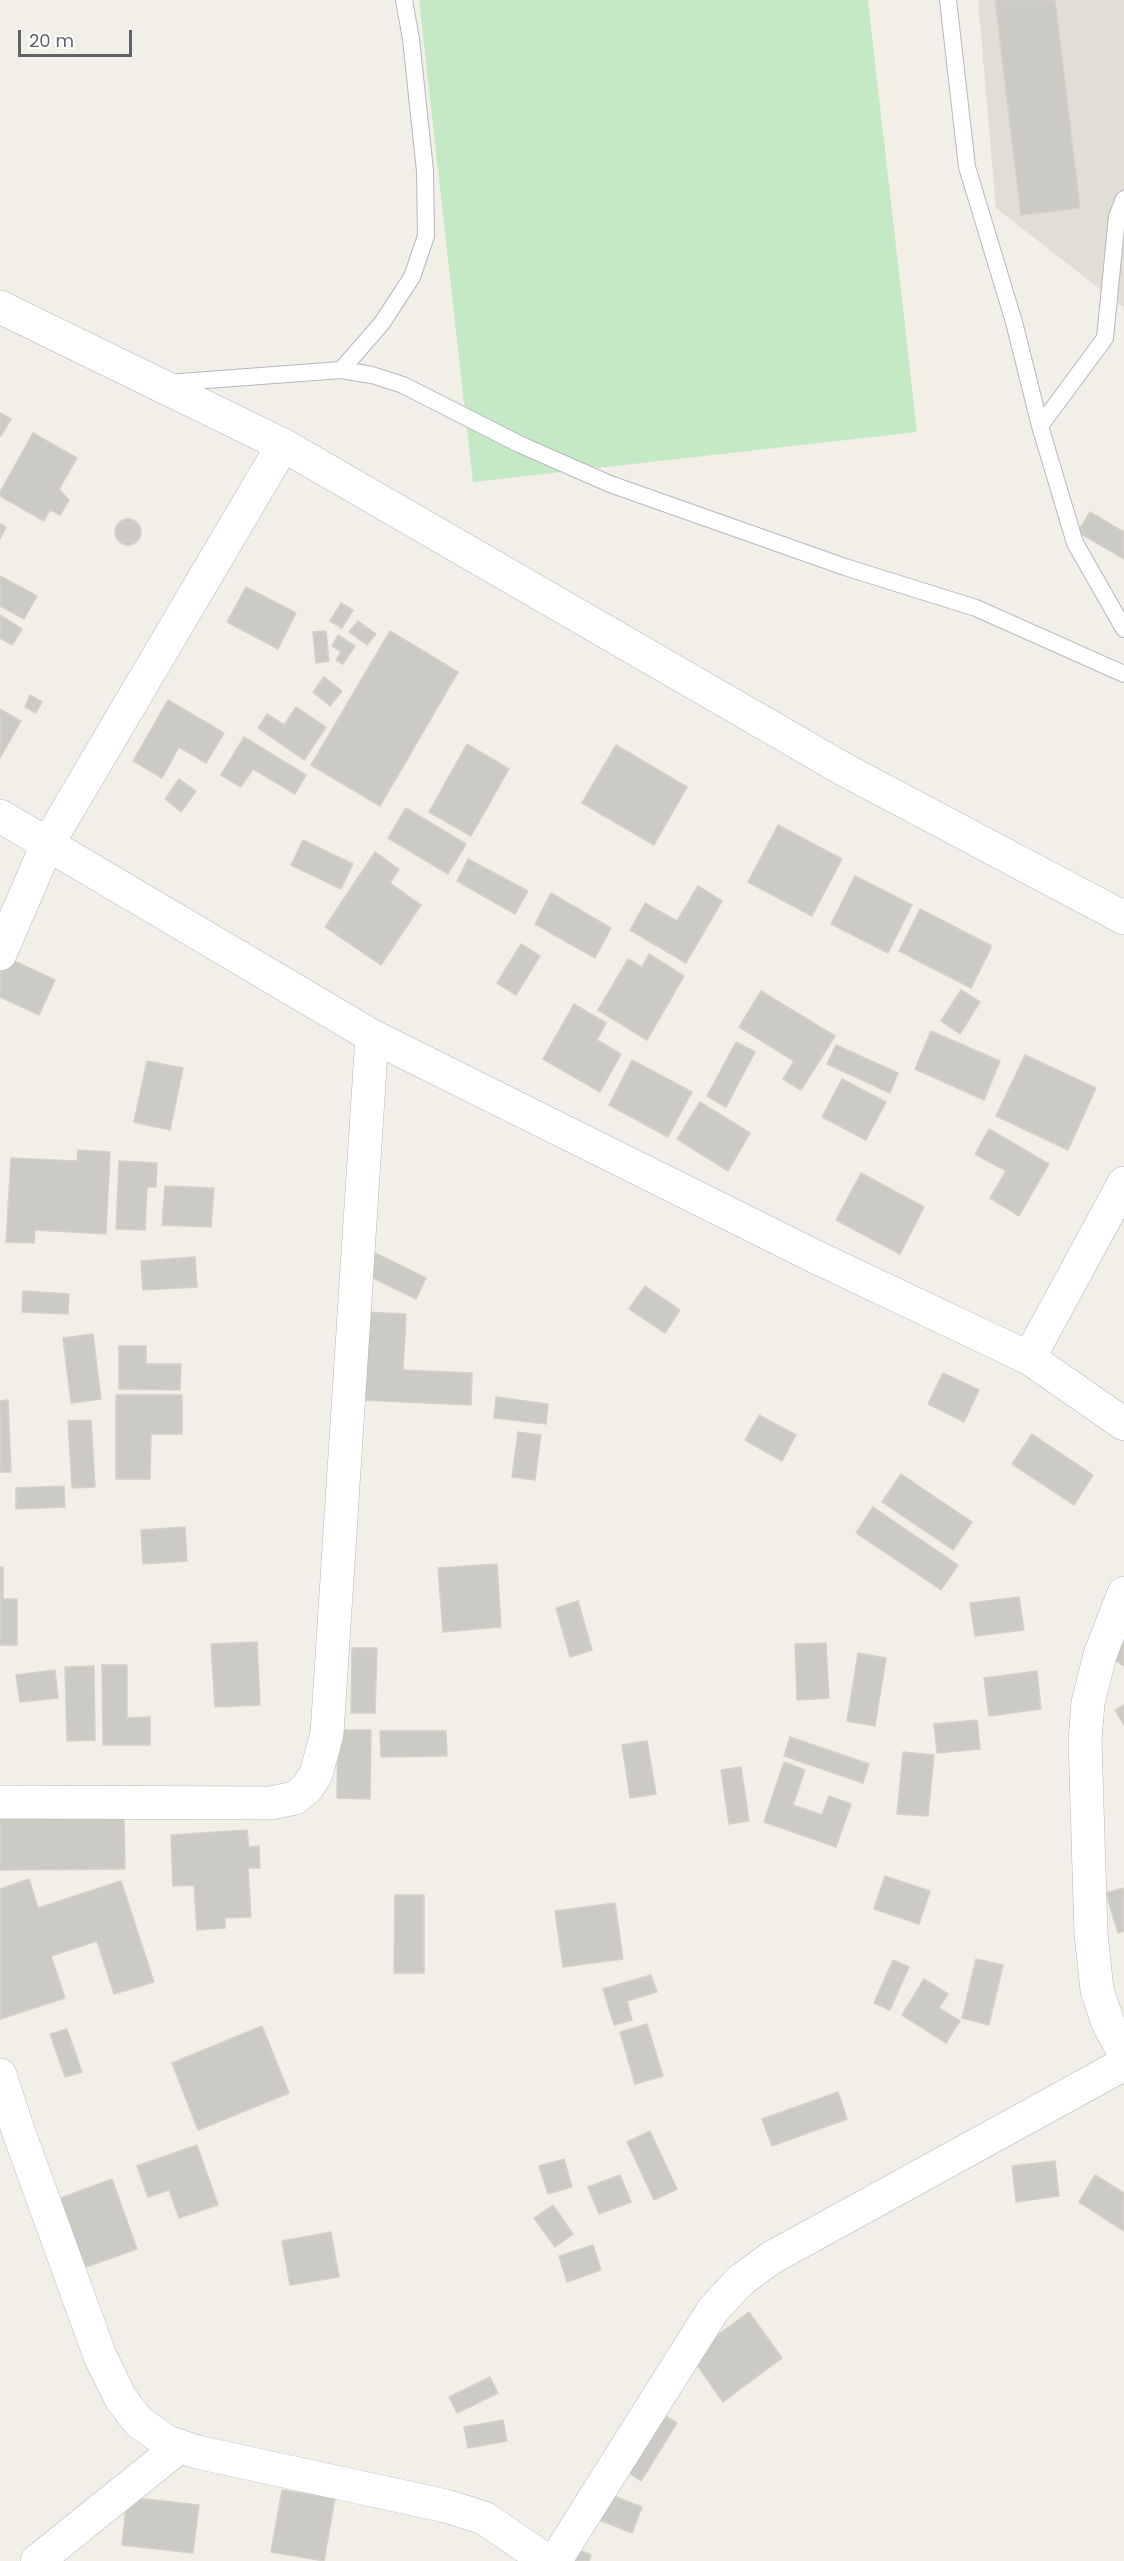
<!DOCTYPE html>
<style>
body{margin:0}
#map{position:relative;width:1124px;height:2561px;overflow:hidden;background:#f1efe8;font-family:Poppins,sans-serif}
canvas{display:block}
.scale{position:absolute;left:18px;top:30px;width:114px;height:27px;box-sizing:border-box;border:3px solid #5f6368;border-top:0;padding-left:8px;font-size:18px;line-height:21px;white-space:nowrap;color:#5f6368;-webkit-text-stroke:4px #fff;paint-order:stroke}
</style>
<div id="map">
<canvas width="1124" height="2561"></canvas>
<div class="scale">20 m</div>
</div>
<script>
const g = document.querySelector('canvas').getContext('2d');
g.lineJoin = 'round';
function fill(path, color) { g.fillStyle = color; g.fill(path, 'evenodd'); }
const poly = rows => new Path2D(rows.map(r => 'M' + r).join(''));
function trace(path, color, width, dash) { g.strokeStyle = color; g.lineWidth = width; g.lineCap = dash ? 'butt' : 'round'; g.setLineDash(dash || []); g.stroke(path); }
const education = poly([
 [978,0,1124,0,1124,308,996,208]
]);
const green = poly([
 [419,0,868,0,917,432,473,482]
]);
const building = poly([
 [995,0,1055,0,1080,208,1021,215,995,0],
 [0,413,11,419,1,436,0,435,0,413],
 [33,433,77,458,59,489,69,500,60,515,50,510,44,521,0,496,0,492,33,433],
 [1090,512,1124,532,1124,559,1078,532,1090,512],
 '115 532a13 13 0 1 1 26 0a13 13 0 1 1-26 0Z',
 [0,524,6,527,0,539,0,524],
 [0,576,37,596,24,619,0,606,0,576],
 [246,587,296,613,278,649,227,622,246,587],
 [341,603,353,610,342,628,330,621,341,603],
 [0,615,22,629,12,645,0,638,0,615],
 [358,621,376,634,367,645,349,632,358,621],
 [326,631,329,661,316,663,313,632,326,631],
 [390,631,458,672,380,806,311,765,390,631],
 [338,635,355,646,343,664,336,660,341,652,332,646,338,635],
 [324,677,342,691,330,706,313,692,324,677],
 [30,695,42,702,36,713,25,707,30,695],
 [168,700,224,733,206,763,179,747,162,778,133,761,168,700],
 [296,707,326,727,304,760,258,728,267,714,284,725,296,707],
 [0,709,21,721,0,758,0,709],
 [244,737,306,775,295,794,253,769,241,787,221,775,244,737],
 [467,744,509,769,471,836,429,812,467,744],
 [616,745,687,787,654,845,582,803,616,745],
 [179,779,196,791,181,812,165,799,179,779],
 [406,808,466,844,448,874,388,838,406,808],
 [778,825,842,859,812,916,748,882,778,825],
 [303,840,353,864,341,889,291,865,303,840],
 [375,852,399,869,390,883,421,905,381,965,325,927,375,852],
 [468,859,528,891,515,914,457,881,468,859],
 [855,876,912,905,888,953,831,924,855,876],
 [698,886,722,901,686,963,630,930,645,903,677,921,698,886],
 [551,893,611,928,595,958,535,924,551,893],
 [920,909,992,946,971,988,899,951,920,909],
 [521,944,540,956,516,995,497,983,521,944],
 [649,954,684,976,647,1040,598,1010,628,959,642,967,649,954],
 [6,957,55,980,39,1015,0,997,0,970,6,957],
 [961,990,980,1002,960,1034,941,1021,961,990],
 [761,991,835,1036,801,1090,783,1079,794,1061,739,1027,761,991],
 [574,1004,606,1023,597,1040,621,1054,600,1092,543,1059,574,1004],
 [931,1031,1000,1061,984,1100,915,1069,931,1031],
 [736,1042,755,1052,726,1107,707,1096,736,1042],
 [836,1045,898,1073,890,1093,827,1064,836,1045],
 [1025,1055,1096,1088,1068,1150,996,1116,1025,1055],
 [632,1060,692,1092,668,1137,609,1105,632,1060],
 [147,1061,183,1068,170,1130,134,1122,147,1061],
 [842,1079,886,1102,866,1140,822,1117,842,1079],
 [700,1102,750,1133,728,1171,677,1139,700,1102],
 [989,1129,1049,1164,1019,1216,990,1198,1006,1171,975,1154,989,1129],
 [78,1150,110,1152,106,1234,35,1230,34,1243,6,1242,11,1158,77,1161,78,1150],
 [119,1161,157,1163,156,1187,147,1187,145,1230,116,1229,119,1161],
 [861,1173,924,1207,900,1254,836,1220,861,1173],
 [165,1186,214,1188,211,1227,162,1225,165,1186],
 [369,1250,426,1278,416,1299,359,1271,369,1250],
 [195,1257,197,1287,143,1290,141,1261,195,1257],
 [645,1286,680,1310,665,1333,629,1309,645,1286],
 [23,1291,69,1294,68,1314,22,1312,23,1291],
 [364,1312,406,1314,403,1370,472,1373,471,1405,360,1400,364,1312],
 [93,1334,101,1399,71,1403,63,1338,93,1334],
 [119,1346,146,1346,146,1364,181,1364,180,1390,119,1389,119,1346],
 [943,1373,979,1390,964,1422,928,1404,943,1373],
 [116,1395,182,1395,182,1434,151,1434,150,1479,116,1479,116,1395],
 [496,1397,548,1404,546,1424,494,1418,496,1397],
 [8,1400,11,1472,0,1472,0,1401,8,1400],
 [759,1415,796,1435,782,1461,745,1440,759,1415],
 [91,1420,95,1487,72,1488,68,1421,91,1420],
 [518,1432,541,1435,535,1480,512,1477,518,1432],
 [1032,1434,1093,1475,1074,1505,1012,1464,1032,1434],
 [901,1474,972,1522,953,1550,882,1502,901,1474],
 [64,1486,65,1507,16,1509,16,1488,64,1486],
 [873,1507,958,1565,941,1590,856,1533,873,1507],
 [185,1527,187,1561,143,1564,141,1530,185,1527],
 [497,1564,501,1627,443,1632,438,1568,497,1564],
 [0,1567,3,1567,3,1599,17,1599,17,1645,0,1645,0,1567],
 [1019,1597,1024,1630,975,1636,970,1603,1019,1597],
 [578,1601,592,1650,570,1657,556,1608,578,1601],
 [1119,1636,1124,1639,1124,1666,1107,1655,1119,1636],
 [257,1642,260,1705,215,1707,211,1644,257,1642],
 [826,1643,829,1698,797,1700,795,1644,826,1643],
 [352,1648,377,1648,375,1713,351,1713,352,1648],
 [858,1653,886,1658,875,1726,847,1721,858,1653],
 [102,1665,127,1665,127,1718,150,1717,150,1745,103,1745,102,1665],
 [94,1666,95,1740,67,1741,65,1667,94,1666],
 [55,1670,58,1698,20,1702,16,1675,55,1670],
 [1037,1671,1041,1709,989,1716,984,1678,1037,1671],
 [1124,1705,1124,1725,1115,1710,1124,1705],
 [977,1720,980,1749,937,1753,934,1724,977,1720],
 [338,1730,371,1730,370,1799,337,1798,338,1730],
 [380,1731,446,1731,447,1756,381,1757,380,1731],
 [790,1737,869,1764,863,1783,784,1756,790,1737],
 [647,1741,656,1794,630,1798,622,1745,647,1741],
 [903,1752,934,1755,928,1816,897,1814,903,1752],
 [784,1762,805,1770,793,1805,822,1815,829,1796,851,1804,836,1847,764,1822,784,1762],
 [741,1767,749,1821,729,1824,721,1770,741,1767],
 [0,1813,124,1813,125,1869,0,1870,0,1813],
 [247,1830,249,1847,259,1846,260,1868,248,1868,251,1917,225,1918,225,1928,197,1930,194,1885,173,1886,171,1835,247,1830],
 [885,1876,930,1891,919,1924,874,1909,885,1876],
 [29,1879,38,1908,121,1881,154,1982,114,1994,97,1941,51,1956,65,1998,0,2019,0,1889,29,1879],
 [1124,1888,1124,1931,1118,1933,1106,1893,1124,1888],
 [395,1895,424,1895,424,1973,394,1973,395,1895],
 [615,1903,623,1959,563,1967,555,1911,615,1903],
 [976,1959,1003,1965,989,2025,962,2018,976,1959],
 [893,1960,909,1967,890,2010,874,2003,893,1960],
 [651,1975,657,1992,627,2001,632,2020,614,2025,603,1989,651,1975],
 [924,1979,948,1994,939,2008,960,2021,946,2043,902,2015,924,1979],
 [647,2024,663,2076,635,2084,620,2032,647,2024],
 [262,2026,289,2093,198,2130,172,2063,262,2026],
 [67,2029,82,2072,65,2077,50,2034,67,2029],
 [838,2092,847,2119,772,2146,762,2119,838,2092],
 [650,2131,677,2189,654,2200,627,2142,650,2131],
 [197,2145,218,2205,179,2218,169,2190,148,2197,137,2166,197,2145],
 [564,2159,572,2187,548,2194,539,2166,564,2159],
 [1055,2161,1059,2196,1016,2202,1012,2166,1055,2161],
 [620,2175,631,2202,599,2214,588,2187,620,2175],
 [1095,2175,1124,2193,1124,2231,1079,2202,1095,2175],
 [112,2179,137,2249,83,2268,58,2199,112,2179],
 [553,2205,573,2234,555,2247,534,2218,553,2205],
 [331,2232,339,2277,290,2285,282,2241,331,2232],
 [593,2245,601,2270,567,2282,559,2256,593,2245],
 [749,2312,782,2358,723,2402,690,2355,749,2312],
 [490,2377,498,2393,457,2413,449,2397,490,2377],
 [656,2410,677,2423,641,2481,620,2467,656,2410],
 [503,2420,507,2441,468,2448,464,2427,503,2420],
 [282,2490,335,2498,324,2561,271,2552,282,2490],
 [609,2494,642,2507,632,2533,599,2520,609,2494],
 [127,2497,199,2505,193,2553,122,2545,127,2497],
 [571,2547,591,2555,589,2561,565,2561,571,2547]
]);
const lane = poly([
 [948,0,967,167,1014,322,1040,426,1075,543,1124,629],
 [341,370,382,323,412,277,426,236,425,171,411,39,404,0],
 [167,383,341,370,372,375,403,385,519,444,610,484,845,567,976,608,1124,674],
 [1040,426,1105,338,1117,217,1124,199]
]);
const street = poly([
 [0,816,372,1036,818,1258,1029,1358,1124,1424],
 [0,954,47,845,283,445],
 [1029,1358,1124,1183],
 [1124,1593,1100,1655,1088,1703,1085,1740,1091,1934,1097,1990,1108,2023,1124,2052],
 [0,1802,271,1803,295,1798,307,1788,316,1774,327,1734,372,1036],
 [0,2075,18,2130,100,2356,121,2399,139,2422,167,2442,197,2452,446,2506,484,2518,547,2561],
 [37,2561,180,2446],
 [555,2561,713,2310,741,2280,771,2258,1124,2064]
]);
const secondary = poly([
 [0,307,283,445,845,770,1124,918]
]);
fill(education, '#e1ded6');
fill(green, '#c5e8c5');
fill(building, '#cccac5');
trace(building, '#d6d1c6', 1.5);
trace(lane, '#b5b8bc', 18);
trace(street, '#b5b8bc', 34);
trace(secondary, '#b6babf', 34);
trace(lane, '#fff', 16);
trace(street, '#fff', 33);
trace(secondary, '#fff', 33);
</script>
